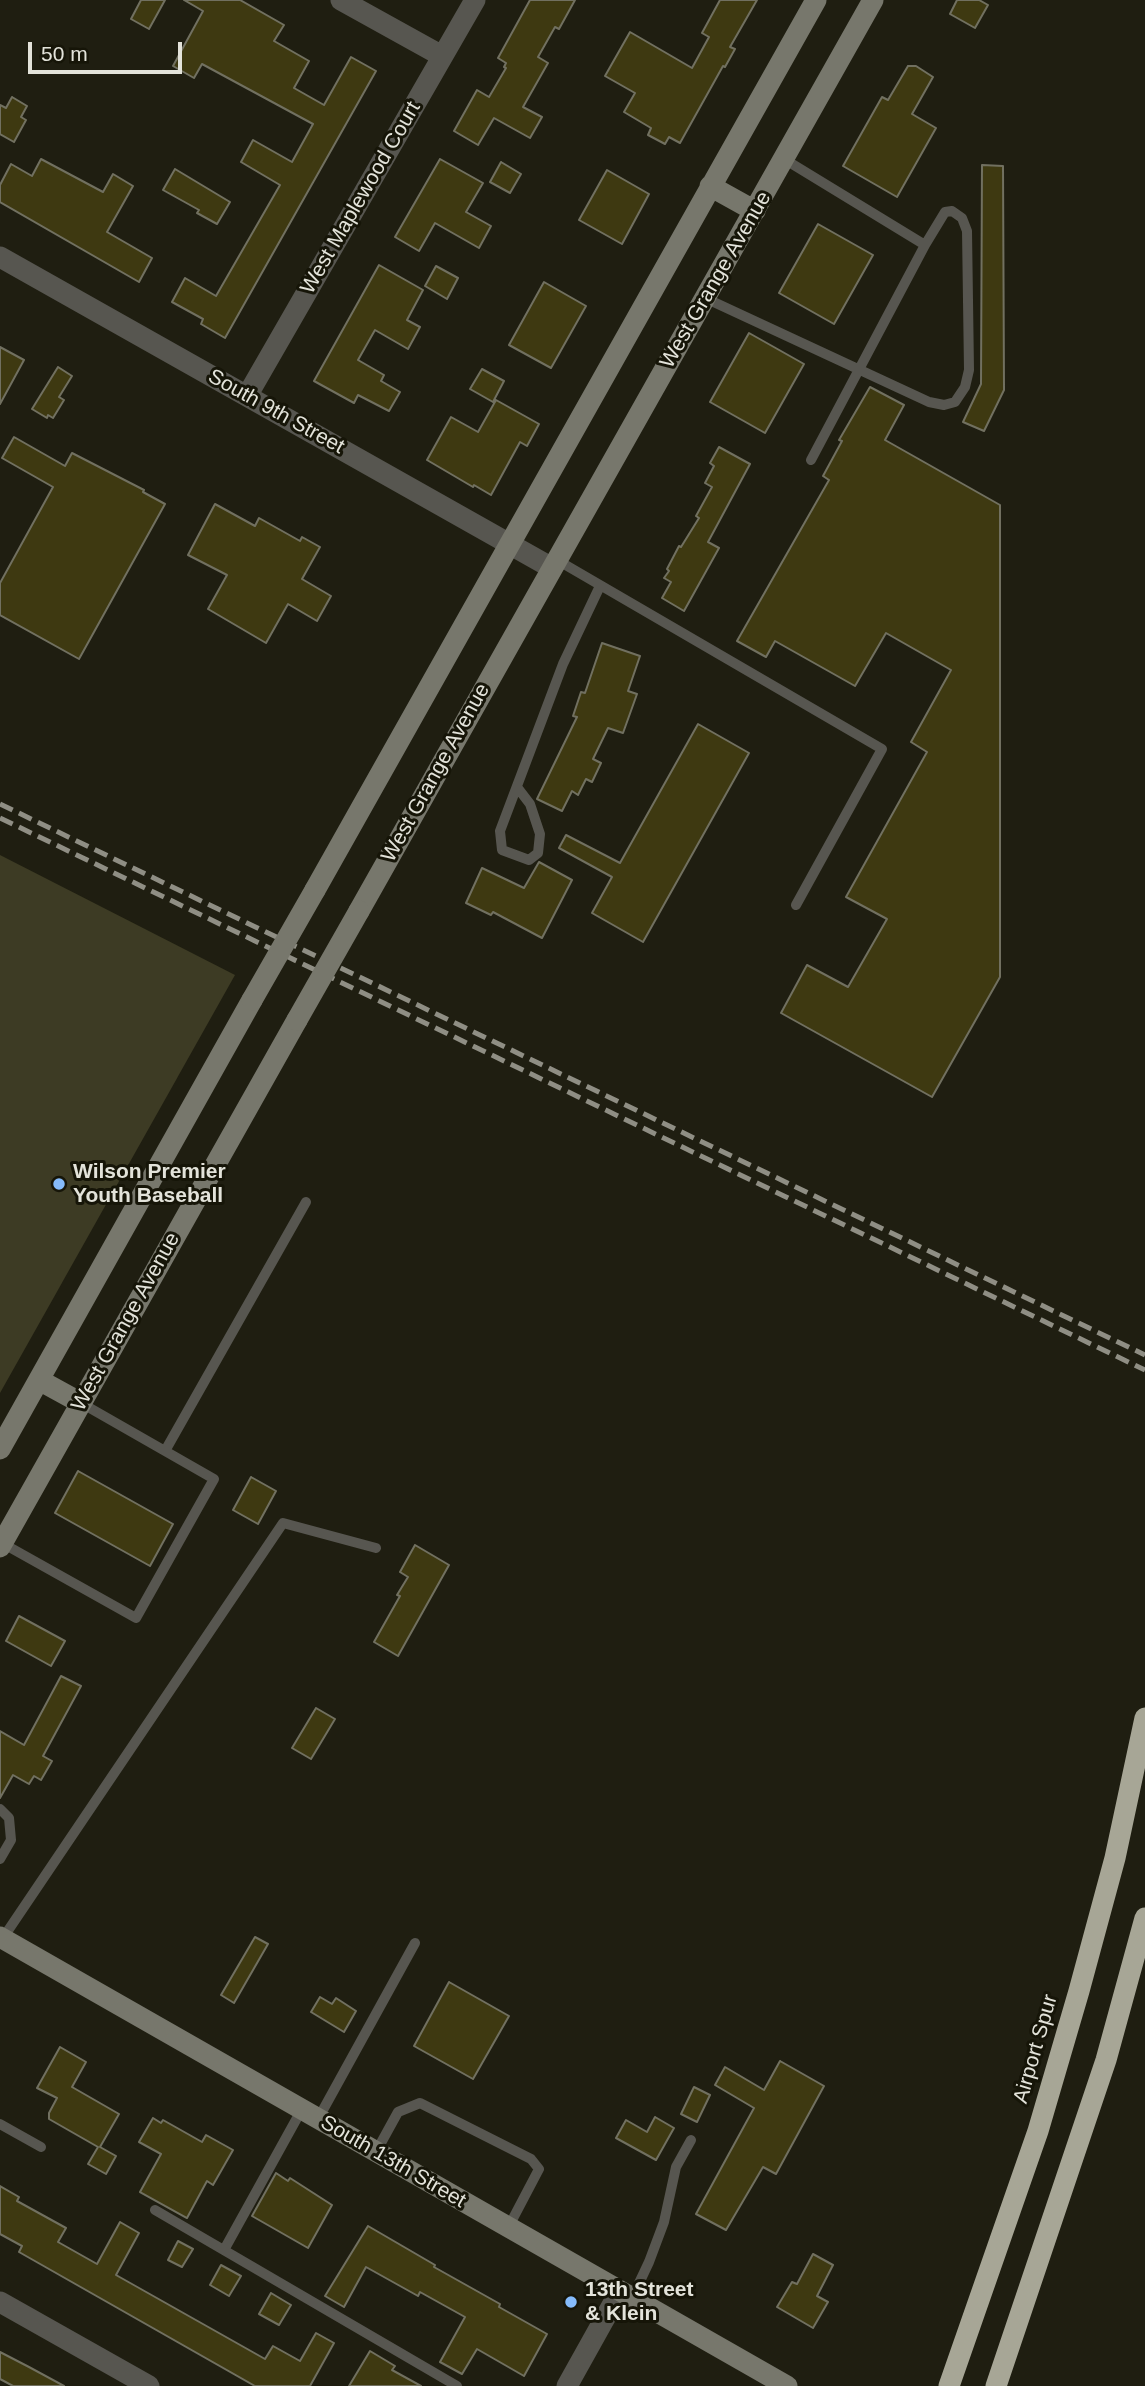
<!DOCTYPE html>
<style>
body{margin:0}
#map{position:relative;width:1145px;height:2386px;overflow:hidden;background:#1f1e11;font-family:Arial,sans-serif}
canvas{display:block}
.scale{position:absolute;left:28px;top:42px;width:154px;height:32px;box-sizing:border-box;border:4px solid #e3e3da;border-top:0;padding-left:9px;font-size:21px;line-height:24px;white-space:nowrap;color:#e3e3da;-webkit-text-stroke:5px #161508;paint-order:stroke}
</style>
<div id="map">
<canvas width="1145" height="2386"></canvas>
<div class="scale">50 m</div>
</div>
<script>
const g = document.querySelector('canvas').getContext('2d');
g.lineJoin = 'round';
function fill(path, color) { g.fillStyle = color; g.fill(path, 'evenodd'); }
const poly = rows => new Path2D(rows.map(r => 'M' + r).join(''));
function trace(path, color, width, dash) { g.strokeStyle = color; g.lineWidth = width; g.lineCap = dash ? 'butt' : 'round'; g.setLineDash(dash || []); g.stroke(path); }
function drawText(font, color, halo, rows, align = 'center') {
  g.font = font + ' Arial,sans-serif'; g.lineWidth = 6; g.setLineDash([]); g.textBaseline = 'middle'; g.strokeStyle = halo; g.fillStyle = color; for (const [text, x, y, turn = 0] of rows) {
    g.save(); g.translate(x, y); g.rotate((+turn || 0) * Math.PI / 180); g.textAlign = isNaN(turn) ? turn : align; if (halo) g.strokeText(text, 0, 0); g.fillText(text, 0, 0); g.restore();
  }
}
const green = poly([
 [0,855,235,975,0,1393]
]);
const building = poly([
 [141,0,165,0,149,29,131,19,141,0],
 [184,0,240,0,284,25,274,41,309,61,294,88,324,105,351,57,376,71,225,338,201,324,203,319,172,302,185,278,216,296,280,185,241,162,253,140,292,162,313,124,202,64,194,78,173,66,203,11,184,0],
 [530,0,575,0,559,29,555,27,538,57,548,63,523,107,542,117,530,138,494,118,478,145,454,131,477,90,489,97,506,68,504,67,506,63,498,58,530,0],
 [720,0,757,0,730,47,735,49,725,67,723,66,680,143,669,137,665,144,648,135,651,128,624,112,635,93,605,76,630,32,692,68,709,37,702,33,720,0],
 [957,0,979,0,988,5,975,28,950,14,957,0],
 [908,66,916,66,933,77,912,114,936,128,897,197,843,166,882,97,888,100,908,66],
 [12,97,27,106,21,117,26,120,14,142,0,134,0,105,6,108,12,97],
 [41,159,103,192,113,174,133,186,107,232,152,258,139,282,0,202,0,185,11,164,32,176,41,159],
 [440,159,483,183,466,212,491,226,479,248,435,223,419,251,395,237,440,159],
 [501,162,521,174,510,193,490,182,501,162],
 [982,165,1003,166,1004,390,984,431,963,422,981,384,982,165],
 [175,169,230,202,217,224,197,213,199,210,163,190,175,169],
 [607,170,649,194,622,244,579,220,607,170],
 [818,224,873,255,834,324,779,293,818,224],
 [379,265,423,290,407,320,420,327,408,349,375,330,358,360,384,375,381,381,400,392,389,411,358,395,354,403,314,381,379,265],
 [436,266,458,278,447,299,425,286,436,266],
 [544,282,586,306,551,368,509,345,544,282],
 [749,333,804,364,765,433,710,402,749,333],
 [0,347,24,360,0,404,0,347],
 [58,367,72,376,59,397,64,400,53,418,48,415,47,418,32,409,58,367],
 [482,369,504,381,493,402,470,389,482,369],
 [870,387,904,405,885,440,1000,505,1000,977,932,1097,781,1013,807,965,848,987,887,919,846,897,927,752,911,742,951,670,886,633,855,686,775,641,766,657,737,641,829,480,823,476,842,441,839,440,870,387],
 [496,400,539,424,527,446,520,442,491,495,474,485,473,487,427,460,451,417,478,432,496,400],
 [14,437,65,466,72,453,144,490,143,492,165,504,79,659,0,615,0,583,53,487,2,458,14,437],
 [719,447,750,464,708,542,719,548,684,611,662,598,671,582,664,578,669,571,667,569,679,546,681,547,699,518,696,516,712,487,705,483,714,466,710,463,719,447],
 [215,504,255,526,259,518,300,541,302,537,320,547,302,579,331,596,317,621,288,604,266,643,208,609,227,575,188,555,215,504],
 [602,643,640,656,628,691,637,694,623,733,608,728,593,759,601,763,592,782,586,779,578,795,572,791,562,811,537,799,577,717,573,716,581,692,585,693,602,643],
 [698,724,749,753,643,942,592,913,612,877,559,848,566,835,620,863,698,724],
 [539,862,572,880,542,938,493,912,491,915,466,903,482,868,524,888,539,862],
 [78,1471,173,1524,150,1566,55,1513,78,1471],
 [251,1477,276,1491,258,1524,233,1510,251,1477],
 [415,1545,449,1565,398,1656,374,1642,400,1596,397,1595,408,1577,400,1572,415,1545],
 [19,1616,65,1641,51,1666,6,1641,19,1616],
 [61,1676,81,1686,43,1756,52,1761,41,1780,34,1776,29,1784,13,1775,0,1798,0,1731,24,1745,61,1676],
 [316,1708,335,1719,311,1759,292,1748,316,1708],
 [255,1937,268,1944,234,2003,221,1995,255,1937],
 [449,1982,509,2016,473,2079,414,2046,449,1982],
 [320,1997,332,2004,336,1998,356,2011,344,2032,311,2012,320,1997],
 [60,2047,86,2062,72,2087,119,2114,100,2147,116,2156,106,2174,88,2164,98,2147,49,2119,49,2113,57,2098,37,2088,60,2047],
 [780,2061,824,2086,776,2174,763,2167,726,2230,696,2214,754,2108,715,2085,725,2067,764,2090,780,2061],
 [694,2087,710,2095,697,2122,681,2114,694,2087],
 [655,2117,674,2128,656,2160,616,2138,626,2120,647,2132,655,2117],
 [153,2118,161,2123,163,2120,202,2142,206,2135,233,2150,213,2185,207,2181,187,2218,140,2192,161,2154,139,2142,153,2118],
 [276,2173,288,2181,290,2178,332,2205,308,2248,252,2216,276,2173],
 [0,2186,19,2197,17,2201,66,2228,58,2242,97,2264,120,2222,139,2233,116,2275,265,2359,273,2346,300,2361,316,2333,334,2343,310,2386,255,2386,19,2252,22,2246,0,2234,0,2186],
 [368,2226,435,2265,434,2267,500,2304,499,2307,547,2334,524,2376,477,2349,462,2374,440,2362,465,2317,420,2292,418,2296,366,2267,344,2307,325,2296,368,2226],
 [178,2241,193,2249,182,2267,168,2260,178,2241],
 [813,2254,833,2265,817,2296,828,2302,813,2328,777,2307,792,2282,797,2284,813,2254],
 [221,2265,241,2276,229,2296,210,2285,221,2265],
 [271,2293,291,2305,279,2325,259,2314,271,2293],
 [370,2351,395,2366,392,2370,421,2386,349,2386,370,2351],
 [0,2352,29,2367,64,2386,13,2386,0,2379,0,2352]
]);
const lane = poly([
 [705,298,929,402,944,405,955,402,965,387,969,370,967,231,962,218,952,211,945,212,925,245,784,159],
 [811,460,925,245],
 [557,560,882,749,796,905],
 [517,787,530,804,540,834,538,853,529,860,502,850,500,831,563,664,600,586],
 [165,1451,306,1202],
 [2,1543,136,1618,214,1479,81,1403],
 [0,1809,9,1818,11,1840,0,1859],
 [3,1938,283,1523,376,1548],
 [318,2119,415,1943],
 [0,2124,41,2147],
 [376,2152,398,2112,420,2103,531,2159,539,2169,508,2228],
 [155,2210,457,2386],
 [224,2250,302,2109],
 [632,2298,649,2262,664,2222,676,2167,691,2140]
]);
const street = poly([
 [341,0,442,56],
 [0,257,552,568],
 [247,396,475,0],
 [0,2302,149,2386],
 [567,2386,620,2291]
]);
const secondary = poly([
 [710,186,755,211],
 [315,890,816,0],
 [359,911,873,0],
 [39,1380,81,1403],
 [0,1449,252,1000],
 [0,1547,297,1020],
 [0,1937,787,2386]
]);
const highway = poly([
 [949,2386,1038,2131,1079,1991,1115,1858,1145,1718],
 [996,2386,1106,2060,1145,1918]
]);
const rail = poly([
 [0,804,1145,1355],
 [0,818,1145,1370]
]);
const secondaryBridge = poly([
 [252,1000,315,890],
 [297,1020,359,911]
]);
const markers = [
 [59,1184,7,"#85bbfb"],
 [571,2302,7,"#85bbfb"]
];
const streetNames = [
 ["West Maplewood Court",361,198,-60],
 ["West Grange Avenue",716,280,-60],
 ["South 9th Street",276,412,29],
 ["West Grange Avenue",436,773,-61],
 ["West Grange Avenue",126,1322,-61],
 ["Airport Spur",1036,2049,-74],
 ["South 13th Street",393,2162,30]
];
const poiNames = [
 ["Wilson Premier",73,1172],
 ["Youth Baseball",73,1196],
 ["13th Street",585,2290],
 ["& Klein",585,2314]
];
fill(green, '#3d3b24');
fill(building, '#3e3911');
trace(building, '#717060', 2);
trace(lane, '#575650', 10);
trace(street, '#575650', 21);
trace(secondary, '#77776c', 21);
trace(highway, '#a7a696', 21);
trace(rail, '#8f8e84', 5, [14, 7]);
trace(secondaryBridge, '#77776c', 21);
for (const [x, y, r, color] of markers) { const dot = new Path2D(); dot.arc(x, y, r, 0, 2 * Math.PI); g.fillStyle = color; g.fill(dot); trace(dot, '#161508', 2.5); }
drawText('21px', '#e3e3da', '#161508', streetNames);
drawText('bold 21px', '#e3e3da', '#161508', poiNames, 'left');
</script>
